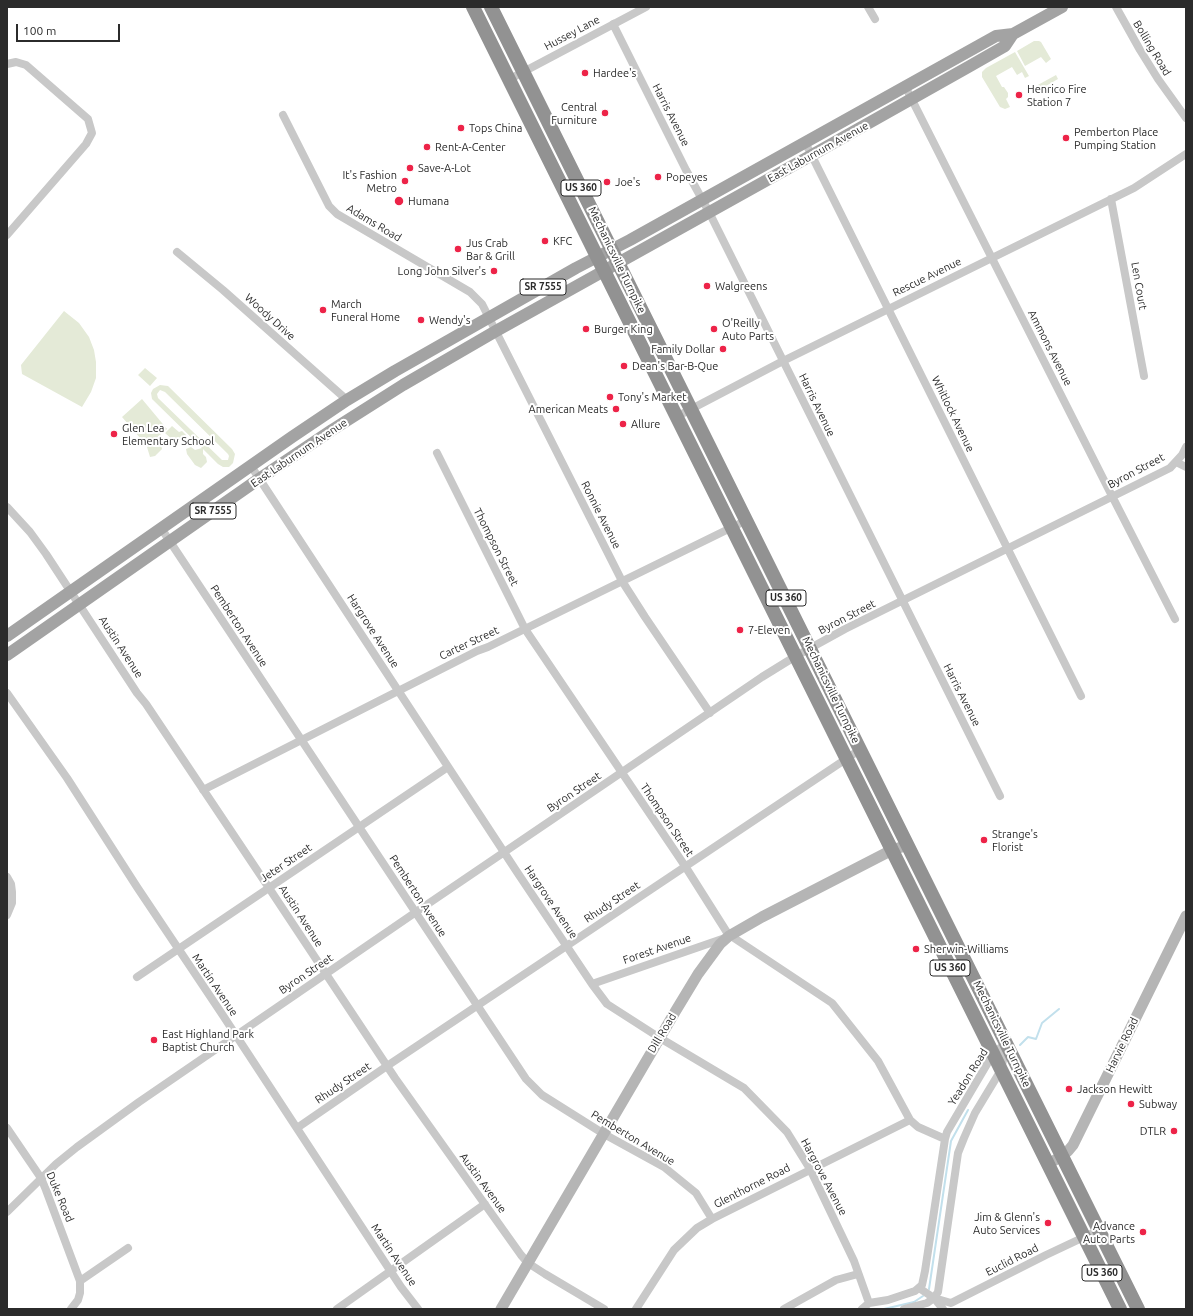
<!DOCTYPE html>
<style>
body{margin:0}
#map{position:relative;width:1193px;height:1316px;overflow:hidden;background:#fff;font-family:Ubuntu,sans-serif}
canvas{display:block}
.frame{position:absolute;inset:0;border:8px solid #2b2b2b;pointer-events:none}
.scale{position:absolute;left:16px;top:24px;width:104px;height:18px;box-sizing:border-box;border:2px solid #2b2b2b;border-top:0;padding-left:5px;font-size:12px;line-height:14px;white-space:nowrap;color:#2b2b2b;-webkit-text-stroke:3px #fff;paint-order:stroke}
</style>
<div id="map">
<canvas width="1193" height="1316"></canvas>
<div class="frame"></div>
<div class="scale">100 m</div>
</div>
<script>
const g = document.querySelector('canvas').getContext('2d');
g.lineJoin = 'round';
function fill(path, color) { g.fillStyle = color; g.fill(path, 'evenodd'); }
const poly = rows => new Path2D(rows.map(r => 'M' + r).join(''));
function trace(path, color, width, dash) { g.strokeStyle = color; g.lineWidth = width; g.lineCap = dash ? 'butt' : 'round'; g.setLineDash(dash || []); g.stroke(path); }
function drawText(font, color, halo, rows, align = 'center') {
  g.font = font + ' Ubuntu,sans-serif'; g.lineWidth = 4; g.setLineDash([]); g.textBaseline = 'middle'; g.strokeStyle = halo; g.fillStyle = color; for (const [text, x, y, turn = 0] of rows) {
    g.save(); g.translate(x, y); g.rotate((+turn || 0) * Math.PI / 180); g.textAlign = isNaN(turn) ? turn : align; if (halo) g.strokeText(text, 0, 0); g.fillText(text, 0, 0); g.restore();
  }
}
const green = poly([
 [1034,41,1039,41,1041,42,1051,59,1046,63,1041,57,1025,66,1017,51],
 [1015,52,1029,76,1025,78,1022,72,1017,75,1012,67,996,76,1002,87,1004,87,1008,93,1008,97,1006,99,1010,107,1005,109,1000,107,982,77,982,72,986,68],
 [1056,75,1058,79,1039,90,1036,86],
 [64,311,79,323,89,337,94,350,96,362,96,378,91,392,82,407,22,374,21,365],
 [145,368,157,378,150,386,138,375],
 [160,385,168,386,232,449,235,454,233,463,229,467,223,467,218,464,203,449,203,454,206,457,207,462,201,468,195,465,187,454,186,449,191,447,195,450,202,448,152,399,151,393,153,389],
 [160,390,165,392,228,454,229,456,228,460,222,460,158,398,157,394],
 [142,399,167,429,147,446,122,417],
 [172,426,179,432,182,431,186,435,186,439,175,442,165,433],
 [156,439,161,445,162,449,155,456,150,457,147,447]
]);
const stream = poly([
 [1020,1045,1028,1037,1036,1039,1042,1023,1059,1009],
 [929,1289,951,1141,968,1110],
 [884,1309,914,1302,923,1296]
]);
const street = poly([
 [868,7,875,19],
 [1116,7,1140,50,1158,79,1186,118],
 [613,24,686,170,709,212,1000,796],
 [7,64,16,62,26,65,88,119,92,133,86,144,7,235],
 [508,80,646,7],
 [905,86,1112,496,1175,619],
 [283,115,329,206,337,214,470,292,482,304,622,581,645,617,710,713],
 [805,142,1081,696],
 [1111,199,1144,376],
 [177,252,223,290,347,400],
 [676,417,783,361,1134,188,1186,154],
 [437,453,525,629,685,866,728,934,832,1003,878,1061,910,1120,918,1127,945,1139],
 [1176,462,1186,467],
 [251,466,517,872,592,984,607,1004,660,1038,744,1088,787,1132,810,1169,854,1261,869,1303],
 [7,507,30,532,46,554,137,693,146,704,269,888,395,1078,521,1255,528,1263,545,1274,604,1309],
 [161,528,526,1079,542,1095,604,1134,664,1167,696,1193,712,1219],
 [7,693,67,778,137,887,222,1014,401,1287,418,1309],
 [203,790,477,651,488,647,747,520],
 [7,877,11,884,12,892,12,903,7,915],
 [137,977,448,767],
 [592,984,725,938],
 [7,1128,41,1178,46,1190,80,1281],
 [297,1128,387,1066,861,749],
 [7,1212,56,1164,77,1147,139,1102,416,912,762,677,796,656,845,629,1170,468,1182,455,1186,447],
 [919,1288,934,1298,943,1309],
 [934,1298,951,1303,1046,1255,1099,1230],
 [71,1309,78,1300,80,1293,80,1281,128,1248],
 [337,1309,485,1204],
 [636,1309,674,1250,697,1228,712,1219,910,1120],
 [784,1309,836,1280,858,1274],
 [862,1309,869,1303,888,1300,915,1291,922,1285,925,1271,945,1139,947,1132,993,1054,1006,1043],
 [904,1309,927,1303,934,1298,938,1292,958,1153,964,1138,975,1113,1001,1070,1006,1046]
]);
const secondary = poly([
 [1048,1164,1062,1156,1068,1151,1073,1145,1186,916],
 [501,1309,675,1012,698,974,720,944,729,936,762,917,892,850,908,845]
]);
const primary = poly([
 [7,636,292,437,347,400,395,371,576,268,630,240,996,36,1013,34,1062,7],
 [7,655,259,479,332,430,403,385,496,331,812,155,970,66,1005,46,1013,34]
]);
const highway = poly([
 [473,7,1120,1309],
 [491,7,1138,1309]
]);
const markers = [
 [585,73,4,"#ed2348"],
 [1019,95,4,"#ed2348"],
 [605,113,4,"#ed2348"],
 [461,128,4,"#ed2348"],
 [1066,138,4,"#ed2348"],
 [427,147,4,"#ed2348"],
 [410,168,4,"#ed2348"],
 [658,177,4,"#ed2348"],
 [405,181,4,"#ed2348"],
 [607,182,4,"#ed2348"],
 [399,201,5,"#ed2348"],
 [545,241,4,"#ed2348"],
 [458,249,4,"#ed2348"],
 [494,271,4,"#ed2348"],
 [707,286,4,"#ed2348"],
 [323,310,4,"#ed2348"],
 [421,320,4,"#ed2348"],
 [586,329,4,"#ed2348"],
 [714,329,4,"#ed2348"],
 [723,349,4,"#ed2348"],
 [624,366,4,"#ed2348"],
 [610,397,4,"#ed2348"],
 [616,409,4,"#ed2348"],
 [623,424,4,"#ed2348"],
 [114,434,4,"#ed2348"],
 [740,630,4,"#ed2348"],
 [984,840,4,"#ed2348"],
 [916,949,4,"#ed2348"],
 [154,1040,4,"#ed2348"],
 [1069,1089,4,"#ed2348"],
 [1131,1104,4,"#ed2348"],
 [1174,1131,4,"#ed2348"],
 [1048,1223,4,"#ed2348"],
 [1143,1232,4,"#ed2348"]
];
const shields = [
 [581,188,40],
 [543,287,46],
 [213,511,46],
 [786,598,40],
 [950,968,40],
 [1102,1273,40]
];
const shieldNames = [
 ["US 360",581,188],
 ["SR 7555",543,287],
 ["SR 7555",213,511],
 ["US 360",786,598],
 ["US 360",950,968],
 ["US 360",1102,1273]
];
const streetNames = [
 ["Hussey Lane",572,33,-28],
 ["Bolling Road",1152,48,59],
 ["Harris Avenue",671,115,63],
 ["East Laburnum Avenue",818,152,-29],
 ["Adams Road",374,223,31],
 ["Mechanicsville Turnpike",617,260,64],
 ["Rescue Avenue",927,277,-26],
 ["Len Court",1139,286,80],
 ["Woody Drive",270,317,42],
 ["Ammons Avenue",1050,348,63],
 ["Harris Avenue",817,405,64],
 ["Whitlock Avenue",953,414,64],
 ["East Laburnum Avenue",299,453,-34],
 ["Byron Street",1136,471,-28],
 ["Ronnie Avenue",601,515,63],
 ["Thompson Street",496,547,63],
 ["Byron Street",847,617,-27],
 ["Pemberton Avenue",239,626,57],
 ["Hargrove Avenue",373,631,57],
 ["Carter Street",469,643,-25],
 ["Austin Avenue",121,647,57],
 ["Mechanicsville Turnpike",831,690,64],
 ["Harris Avenue",962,695,63],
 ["Byron Street",574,792,-34],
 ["Thompson Street",667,820,56],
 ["Jeter Street",286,863,-34],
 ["Pemberton Avenue",418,896,57],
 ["Hargrove Avenue",551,902,56],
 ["Rhudy Street",612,902,-34],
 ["Austin Avenue",301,916,57],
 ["Forest Avenue",657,949,-19],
 ["Byron Street",306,974,-34],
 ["Martin Avenue",215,985,56],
 ["Dill Road",662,1033,-59],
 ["Mechanicsville Turnpike",1002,1034,64],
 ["Harvie Road",1122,1045,-64],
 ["Yeadon Road",968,1077,-58],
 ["Rhudy Street",343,1083,-34],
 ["Pemberton Avenue",633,1138,31],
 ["Hargrove Avenue",824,1177,62],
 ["Austin Avenue",483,1183,54],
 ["Glenthorne Road",752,1186,-27],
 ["Duke Road",60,1197,67],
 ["Martin Avenue",394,1255,56],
 ["Euclid Road",1012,1260,-27]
];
const poiNames = [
 ["Hardee's",593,73],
 ["Henrico Fire",1027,89],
 ["Station 7",1027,102],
 ["Central",597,107,"right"],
 ["Furniture",597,120,"right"],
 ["Tops China",469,128],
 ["Pemberton Place",1074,132],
 ["Pumping Station",1074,145],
 ["Rent-A-Center",435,147],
 ["Save-A-Lot",418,168],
 ["It's Fashion",397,175,"right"],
 ["Metro",397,188,"right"],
 ["Popeyes",666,177],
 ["Joe's",615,182],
 ["Humana",408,201],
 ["KFC",553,241],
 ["Jus Crab",466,243],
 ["Bar & Grill",466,256],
 ["Long John Silver's",486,271,"right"],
 ["Walgreens",715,286],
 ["March",331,304],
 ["Funeral Home",331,317],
 ["Wendy's",429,320],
 ["O'Reilly",722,323],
 ["Auto Parts",722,336],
 ["Burger King",594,329],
 ["Family Dollar",715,349,"right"],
 ["Dean's Bar-B-Que",632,366],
 ["Tony's Market",618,397],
 ["American Meats",608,409,"right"],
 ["Allure",631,424],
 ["Glen Lea",122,428],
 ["Elementary School",122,441],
 ["7-Eleven",748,630],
 ["Strange's",992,834],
 ["Florist",992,847],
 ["Sherwin-Williams",924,949],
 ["East Highland Park",162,1034],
 ["Baptist Church",162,1047],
 ["Jackson Hewitt",1077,1089],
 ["Subway",1139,1104],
 ["DTLR",1166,1131,"right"],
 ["Jim & Glenn's",1040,1217,"right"],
 ["Auto Services",1040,1230,"right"],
 ["Advance",1135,1226,"right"],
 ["Auto Parts",1135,1239,"right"]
];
fill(green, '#e4ead7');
trace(stream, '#c2e0ec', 2);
trace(street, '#c8c8c8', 8);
trace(secondary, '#b5b5b5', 11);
trace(primary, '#a3a3a3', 12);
trace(highway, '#929292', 14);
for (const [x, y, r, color] of markers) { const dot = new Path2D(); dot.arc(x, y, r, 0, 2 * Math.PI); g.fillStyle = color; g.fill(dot); trace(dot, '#fff', 1.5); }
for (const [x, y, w] of shields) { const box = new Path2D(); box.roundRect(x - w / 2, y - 8, w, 16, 3); g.fillStyle = '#fff'; g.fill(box); trace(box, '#2b2b2b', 1); }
drawText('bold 10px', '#2b2b2b', null, shieldNames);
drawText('11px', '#2b2b2b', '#fff', streetNames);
drawText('11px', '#2b2b2b', '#fff', poiNames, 'left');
</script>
